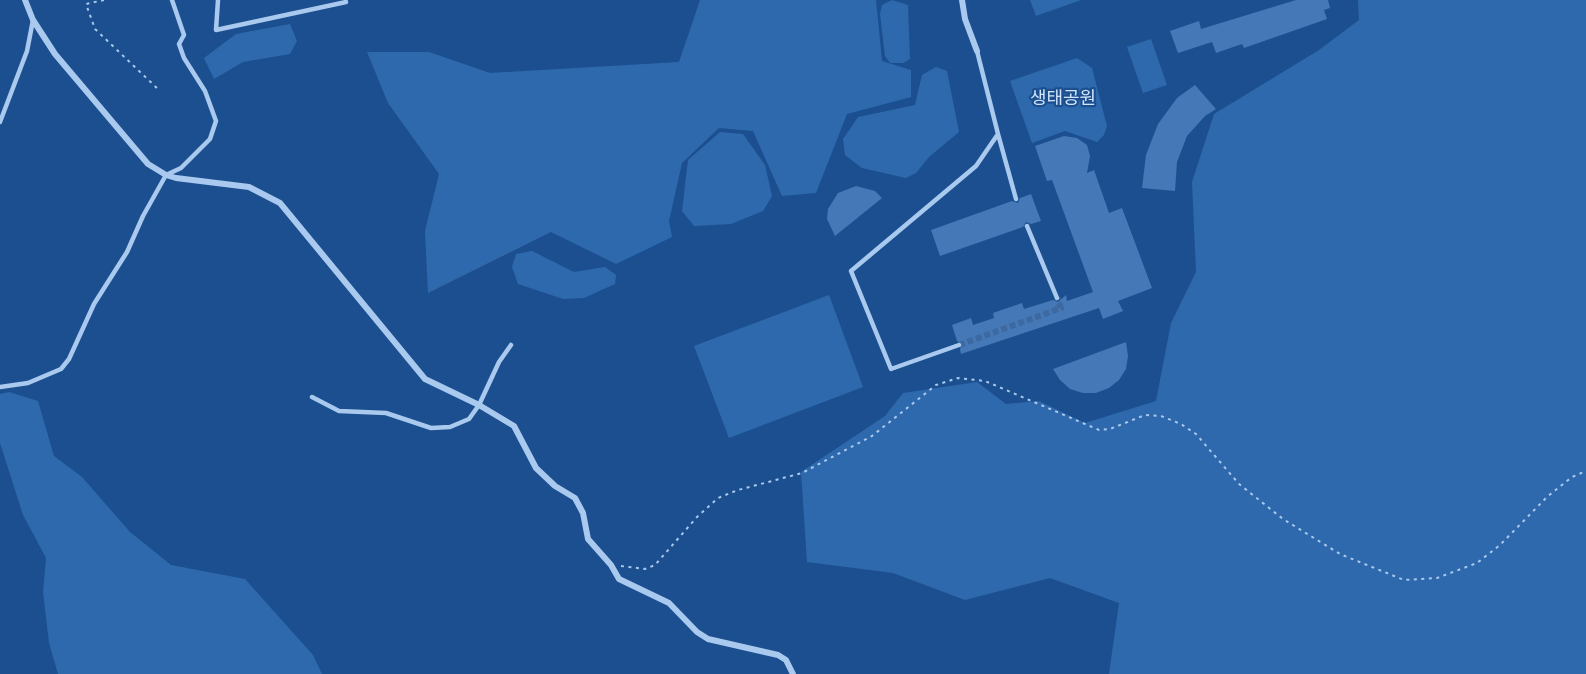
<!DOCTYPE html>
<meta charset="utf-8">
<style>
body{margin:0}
canvas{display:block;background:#1b4f8f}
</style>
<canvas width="1586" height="674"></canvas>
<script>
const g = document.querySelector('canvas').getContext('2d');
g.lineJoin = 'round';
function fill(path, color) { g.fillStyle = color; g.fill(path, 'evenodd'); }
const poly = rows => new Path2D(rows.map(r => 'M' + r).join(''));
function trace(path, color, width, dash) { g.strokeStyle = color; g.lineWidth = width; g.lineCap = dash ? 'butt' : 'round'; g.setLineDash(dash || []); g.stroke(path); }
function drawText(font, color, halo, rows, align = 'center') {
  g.font = font + ' Lato,"Noto Sans KR",sans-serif'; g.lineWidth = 4.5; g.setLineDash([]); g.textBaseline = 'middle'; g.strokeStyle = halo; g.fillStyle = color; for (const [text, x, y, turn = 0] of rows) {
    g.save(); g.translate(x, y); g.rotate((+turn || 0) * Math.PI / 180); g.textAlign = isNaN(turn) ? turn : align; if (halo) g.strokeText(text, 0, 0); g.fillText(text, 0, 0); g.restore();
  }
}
const green = poly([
 [700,0,876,0,882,61,911,70,911,97,847,114,816,193,782,196,753,131,719,128,682,163,669,221,672,237,616,264,551,232,428,293,425,231,439,174,388,103,367,52,429,52,490,73,679,62],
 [892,0,908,5,910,59,903,63,890,63,885,56,880,14,882,5],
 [1030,0,1081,0,1036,16],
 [1358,0,1586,0,1586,674,1109,674,1119,603,1050,578,965,600,893,573,807,562,801,472,885,416,903,393,977,382,1006,404,1039,401,1085,423,1156,401,1171,323,1196,272,1192,182,1214,114,1319,50,1359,20],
 [290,24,297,41,290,54,243,62,214,79,204,58,236,34],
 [1151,39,1167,85,1143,93,1127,47],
 [1077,58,1092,68,1107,126,1104,135,1097,142,1065,131,1032,143,1010,81],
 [936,67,947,71,959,132,929,157,916,173,906,178,862,168,845,155,843,139,858,117,915,105,922,75],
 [720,132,743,134,765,165,772,196,763,211,731,224,694,226,682,211,688,160],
 [532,251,574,272,605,267,616,275,615,284,584,298,563,299,518,284,512,267,516,254],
 [829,295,863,387,729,438,694,346],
 [9,392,38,401,54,456,82,477,130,532,171,565,245,579,313,655,322,674,58,674,49,643,43,592,46,558,23,515,0,443,0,394]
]);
const building = poly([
 [1296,0,1328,0,1330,8,1324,10,1327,19,1244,48,1242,44,1216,53,1212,42,1178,53,1170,31,1199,21,1201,29],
 [1195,85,1216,109,1205,116,1187,136,1177,162,1175,191,1142,188,1146,155,1158,124,1177,98],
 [1064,136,1077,138,1087,145,1090,156,1087,173,1094,170,1109,213,1122,208,1152,288,1118,301,1123,311,1103,319,1099,308,961,354,960,349,963,344,957,341,952,325,971,318,973,325,994,318,993,313,1022,303,1024,309,1053,300,1058,302,1066,295,1067,301,1093,292,1052,180,1047,181,1035,146],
 [856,186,875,191,882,198,835,236,827,219,828,209,838,193],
 [1031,194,1041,221,1031,224,1026,222,1023,227,940,256,931,230,1012,201,1018,203,1020,198],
 [1126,342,1128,356,1126,369,1119,380,1109,388,1096,393,1083,393,1070,389,1060,380,1053,369]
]);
const streetTunnel = poly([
 [959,345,1061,308,1057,298]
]);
const path = poly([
 [104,0,86,4,95,29,159,90],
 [621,566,645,569,655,565,697,517,718,498,738,490,802,473,872,436,936,385,958,378,985,381,1099,430,1110,429,1145,415,1161,416,1181,424,1196,434,1239,484,1283,519,1340,554,1404,580,1437,578,1477,563,1500,545,1548,496,1572,477,1586,471]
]);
const lane = poly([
 [218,0,216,30,346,2],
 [0,122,27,51,33,20],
 [998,134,1016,199],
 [1027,226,1057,298],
 [959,345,891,369,851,271,976,166,998,134,977,51],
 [0,387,28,383,61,369,69,359,94,304,127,252,143,216,166,175,181,168,210,139,216,121,205,91,184,58,179,44,184,35,172,0],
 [312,397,339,411,386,413,431,428,450,427,469,419,479,405,499,362,511,345]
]);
const street = poly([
 [25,0,33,20,55,54,148,164,166,175,176,178,249,187,280,203,425,379,479,405,514,426,536,468,555,486,575,498,583,513,588,539,611,565,619,579,669,603,697,632,708,639,778,655,786,660,793,674],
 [962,0,965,19,977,51]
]);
const parkNames = [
 ["생태공원",1063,98]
];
fill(green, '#2e69ad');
fill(building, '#4478b7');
trace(streetTunnel, '#3d69a0', 6, [6, 3]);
trace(path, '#a9c9ee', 2, [3, 4.5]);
trace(lane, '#a9c9ee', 4.5);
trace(street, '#a9c9ee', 6);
drawText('18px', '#cfe3fa', '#1b4f8f', parkNames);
</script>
